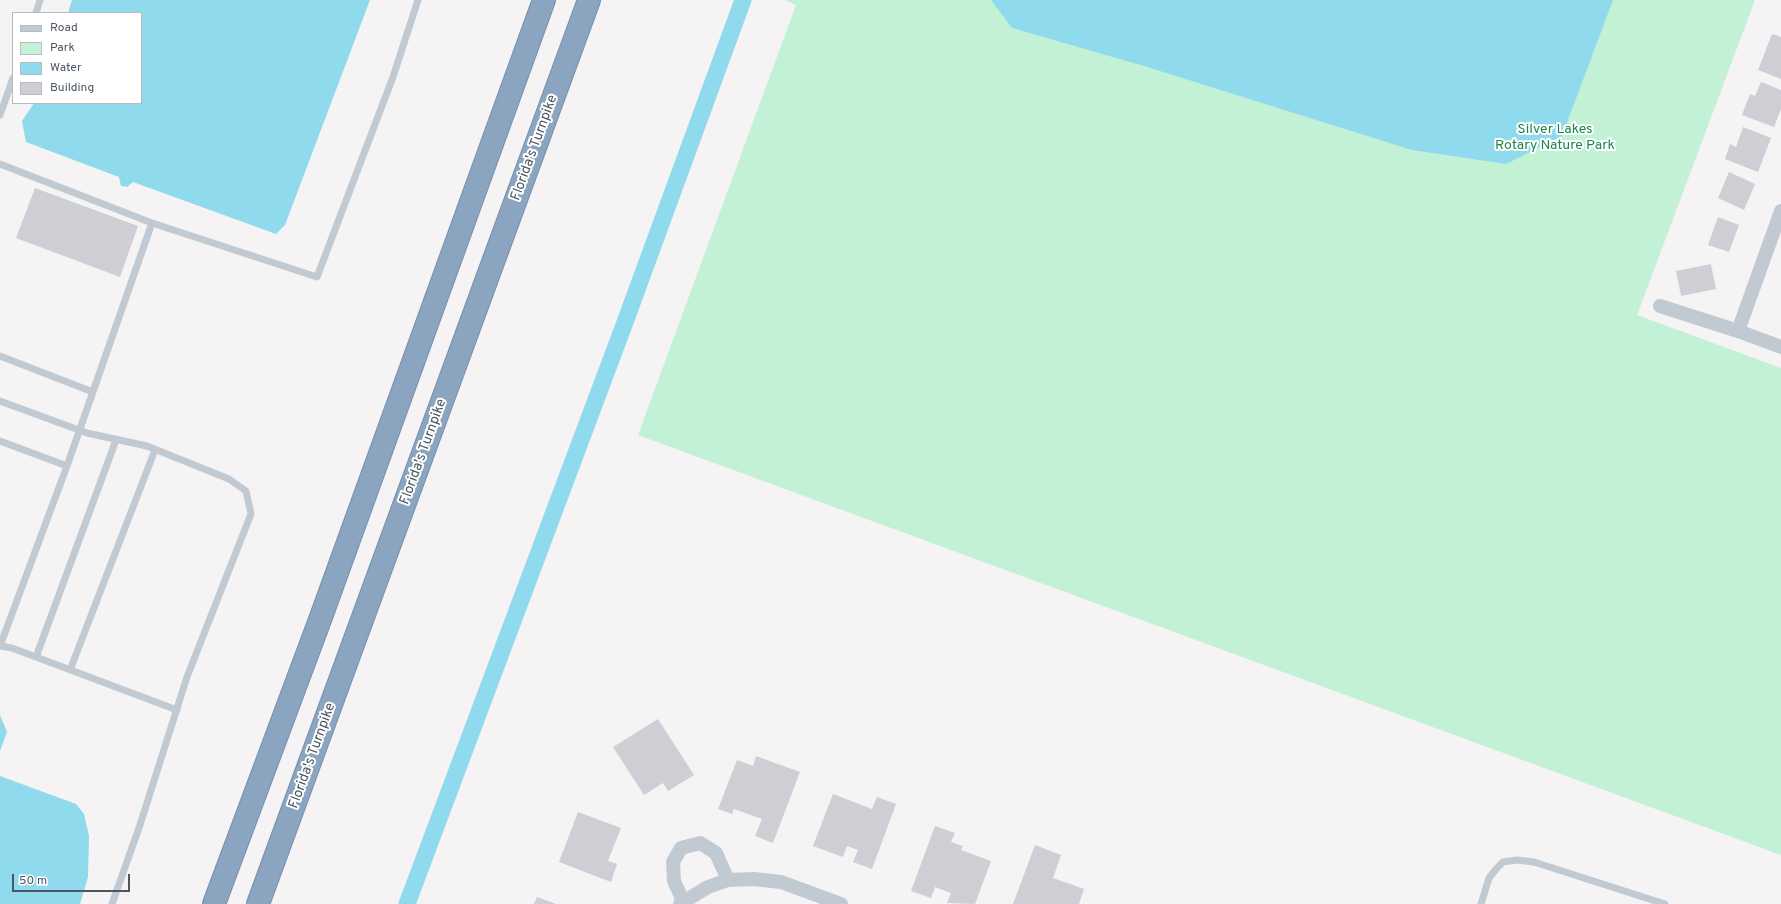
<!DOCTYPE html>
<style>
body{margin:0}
#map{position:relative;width:1781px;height:904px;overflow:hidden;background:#f5f3f3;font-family:Overpass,sans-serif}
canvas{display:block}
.legend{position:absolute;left:12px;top:12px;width:130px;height:92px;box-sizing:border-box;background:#fff;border:1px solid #b7bbc0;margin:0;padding:5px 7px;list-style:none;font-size:12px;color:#4a5661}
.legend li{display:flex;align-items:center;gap:8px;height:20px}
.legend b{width:20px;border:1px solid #b7bbc0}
.scale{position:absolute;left:12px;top:874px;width:118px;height:18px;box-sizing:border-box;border:2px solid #4a5661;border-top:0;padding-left:5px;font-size:12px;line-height:14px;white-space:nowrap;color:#4a5661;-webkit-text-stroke:3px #fff;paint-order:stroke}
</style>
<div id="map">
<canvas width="1781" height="904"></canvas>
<ul class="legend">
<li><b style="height:5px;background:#c1cad2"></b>Road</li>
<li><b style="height:11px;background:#c3f1d5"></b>Park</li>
<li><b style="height:11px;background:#90daee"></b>Water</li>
<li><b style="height:11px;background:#cdcfd5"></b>Building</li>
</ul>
<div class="scale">50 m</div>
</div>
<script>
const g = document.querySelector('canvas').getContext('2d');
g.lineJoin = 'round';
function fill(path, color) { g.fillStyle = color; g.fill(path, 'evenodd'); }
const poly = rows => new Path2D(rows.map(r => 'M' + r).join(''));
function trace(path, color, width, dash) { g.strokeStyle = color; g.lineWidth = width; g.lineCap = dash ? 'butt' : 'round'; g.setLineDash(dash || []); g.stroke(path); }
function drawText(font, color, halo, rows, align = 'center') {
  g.font = font + ' Overpass,sans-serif'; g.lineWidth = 4; g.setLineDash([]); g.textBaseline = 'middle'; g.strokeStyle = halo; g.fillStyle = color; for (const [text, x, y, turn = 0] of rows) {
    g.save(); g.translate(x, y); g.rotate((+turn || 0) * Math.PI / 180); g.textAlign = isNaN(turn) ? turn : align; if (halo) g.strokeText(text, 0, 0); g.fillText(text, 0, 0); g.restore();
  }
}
const green = poly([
 [785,0,1755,0,1637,315,1781,368,1781,855,638,435,796,5]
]);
const water = poly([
 [72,0,370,0,285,225,276,234,133,182,127,187,121,186,119,177,26,142,22,121,34,103,141,103,141,13,68,13],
 [991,0,1613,0,1562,136,1506,164,1412,150,1144,66,1012,28],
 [0,715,7,732,0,751],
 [0,776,76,804,84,814,89,836,88,877,80,904,0,904]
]);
const canal = poly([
 [407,904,624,325,743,0]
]);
const building = poly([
 [1772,34,1781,37,1781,79,1758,70],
 [1761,82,1781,90,1781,109,1774,127,1742,115,1750,94,1755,96],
 [1743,127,1771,138,1758,172,1725,159,1730,144,1736,147],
 [1729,172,1755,184,1744,210,1718,198],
 [35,188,138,226,120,277,16,238],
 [1718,217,1739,225,1729,252,1708,245],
 [1711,264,1716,289,1681,296,1676,271],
 [658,719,694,775,668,791,663,783,644,795,613,747],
 [756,756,800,772,773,843,755,836,762,819,734,809,732,814,718,809,737,760,753,766],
 [833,794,872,809,877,797,896,804,872,869,853,862,858,850,847,846,843,857,813,846],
 [578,812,621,828,608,861,617,864,611,882,559,862],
 [935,826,955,833,951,842,963,846,961,850,991,861,975,904,947,903,951,893,935,887,931,898,911,891],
 [1035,845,1061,855,1053,878,1084,889,1079,904,1013,904],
 [537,897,556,904,534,904]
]);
const service = poly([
 [36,13,40,0],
 [0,115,13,78],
 [0,164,152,223,317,277,393,77,418,0],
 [0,356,93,392],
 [0,401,87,433,147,446,229,479,246,491,251,514,187,677,140,825,112,904],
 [0,441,67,466,152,223],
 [0,646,67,466],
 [0,646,12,648,177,710],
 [36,657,116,440],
 [70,670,155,450],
 [1481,904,1489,878,1497,868,1503,862,1517,860,1534,862,1665,904]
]);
const minor = poly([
 [1660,306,1738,331,1781,347],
 [1738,331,1781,211],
 [683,901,674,881,673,862,681,848,700,843,716,853,728,880],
 [680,904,708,887,728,880,754,879,781,882,841,904]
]);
const motorway = poly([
 [214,904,321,617,544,0],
 [258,904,589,0]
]);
const parkNames = [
 ["Silver Lakes",1555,130],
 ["Rotary Nature Park",1555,146]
];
const streetNames = [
 ["Florida's Turnpike",535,148,-70],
 ["Florida's Turnpike",424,452,-70],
 ["Florida's Turnpike",313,756,-70]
];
fill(green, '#c3f1d5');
fill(water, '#90daee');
trace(canal, '#90daee', 17);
fill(building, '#cdcfd5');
trace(motorway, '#7690ad', 24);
trace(service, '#c1cad2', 7);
trace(minor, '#c1cad2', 14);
trace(motorway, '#8ba5c1', 22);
drawText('14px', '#17864f', '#fff', parkNames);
drawText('14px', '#4a5661', '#fff', streetNames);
</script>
